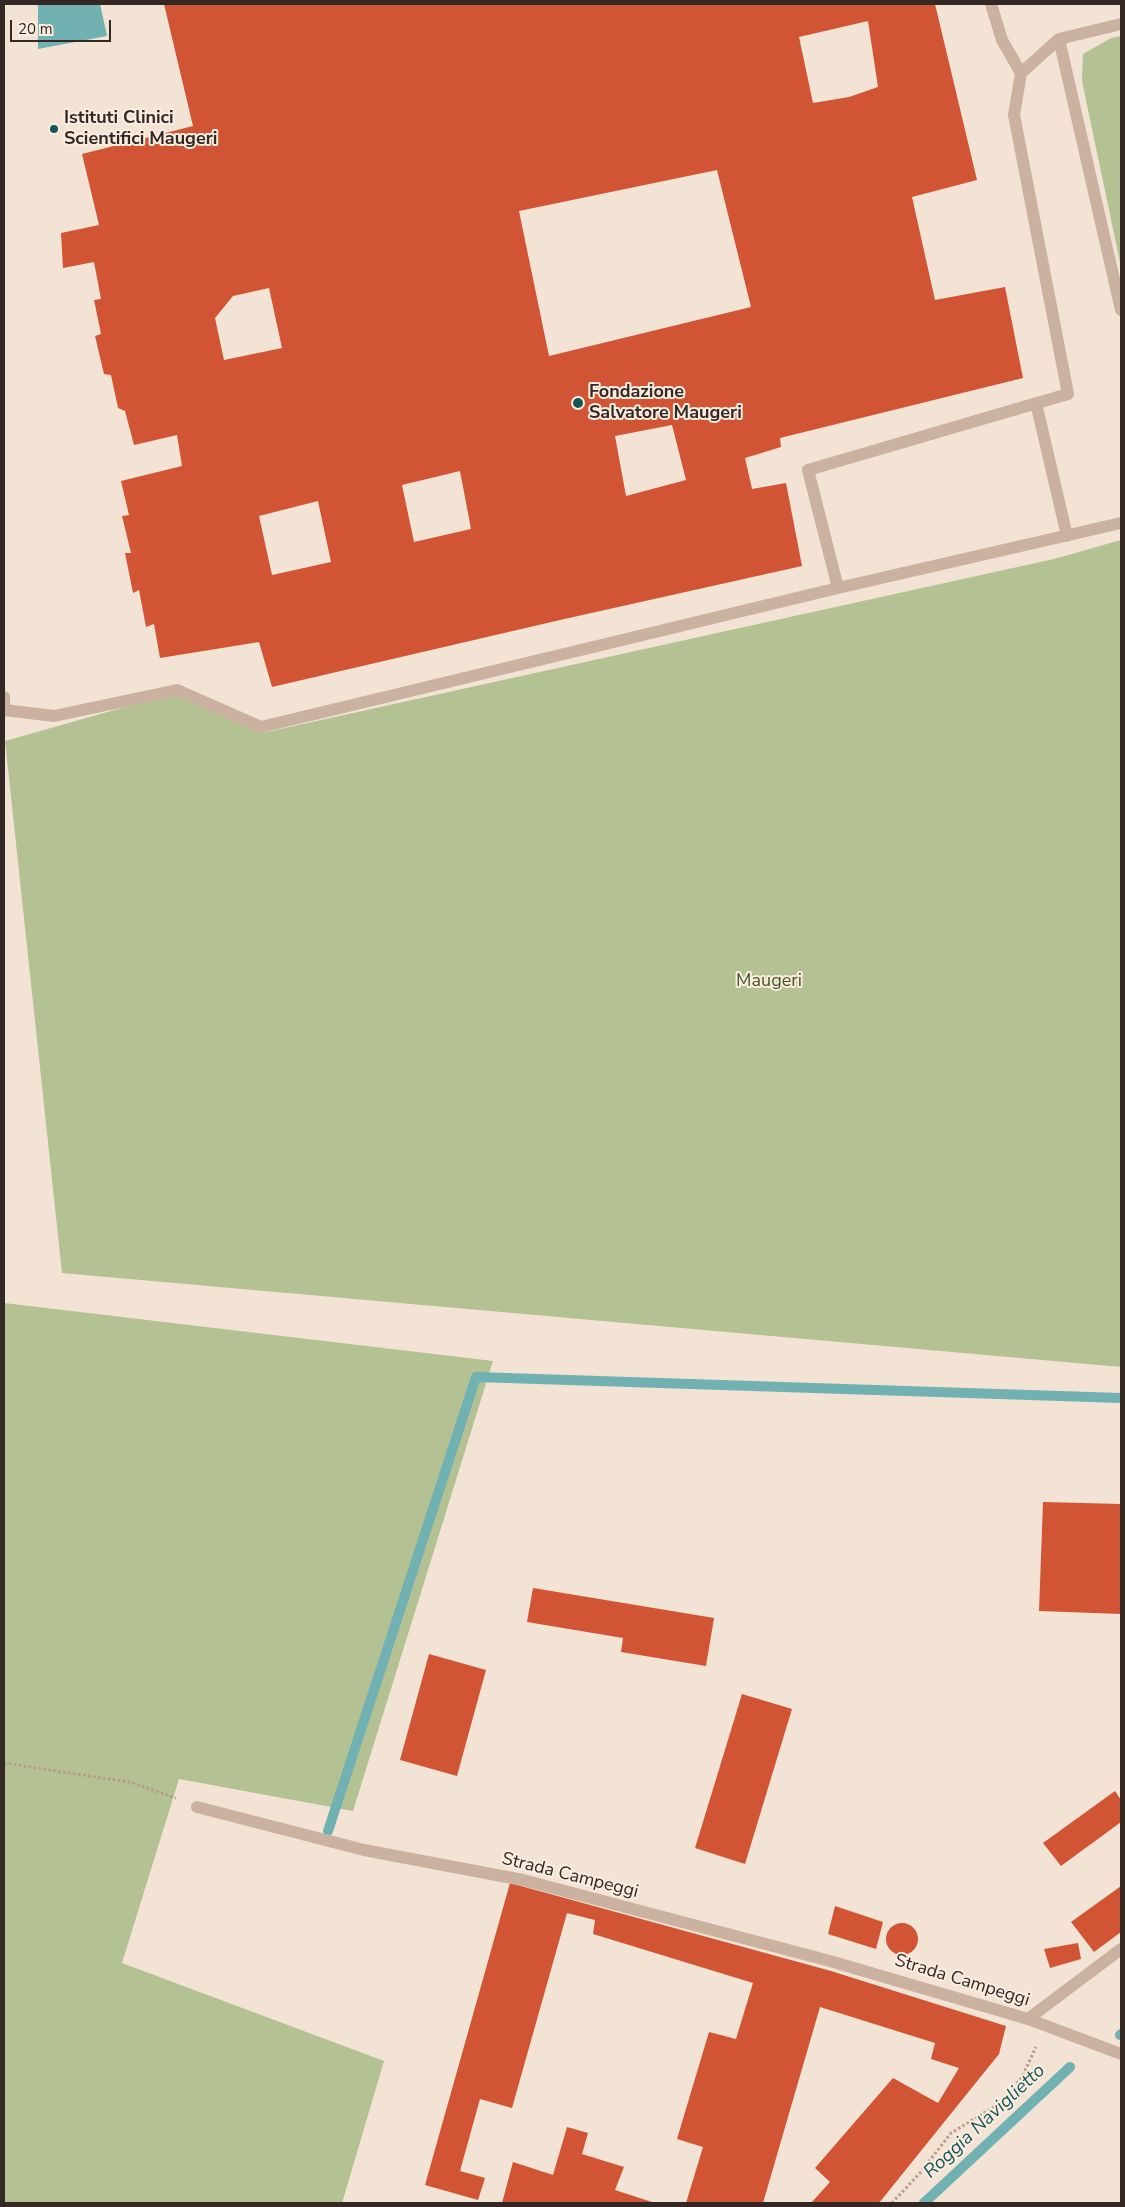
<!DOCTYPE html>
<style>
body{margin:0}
#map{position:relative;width:1125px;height:2207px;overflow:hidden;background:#f2e3d4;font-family:"Nunito Sans",sans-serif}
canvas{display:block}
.frame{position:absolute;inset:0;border:5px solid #342824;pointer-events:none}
.scale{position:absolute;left:10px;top:20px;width:101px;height:22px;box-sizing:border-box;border:2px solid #342824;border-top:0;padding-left:6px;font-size:15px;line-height:18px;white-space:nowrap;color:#342824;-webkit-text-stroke:4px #faede0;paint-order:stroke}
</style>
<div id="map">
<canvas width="1125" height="2207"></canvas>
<div class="frame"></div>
<div class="scale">20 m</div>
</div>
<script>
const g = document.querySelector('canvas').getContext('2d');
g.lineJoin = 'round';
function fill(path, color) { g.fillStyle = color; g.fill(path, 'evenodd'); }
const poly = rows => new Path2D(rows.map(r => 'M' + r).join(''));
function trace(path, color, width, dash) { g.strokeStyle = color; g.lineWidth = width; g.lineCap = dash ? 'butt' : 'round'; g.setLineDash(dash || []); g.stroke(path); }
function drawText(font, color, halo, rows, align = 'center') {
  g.font = font + ' "Nunito Sans",sans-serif'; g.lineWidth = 4; g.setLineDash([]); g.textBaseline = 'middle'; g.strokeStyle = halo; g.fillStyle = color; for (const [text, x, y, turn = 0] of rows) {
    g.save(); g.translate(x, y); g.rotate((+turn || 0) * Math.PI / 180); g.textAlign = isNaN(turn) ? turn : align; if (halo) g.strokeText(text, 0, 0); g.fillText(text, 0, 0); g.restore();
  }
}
const green = poly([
 [1121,36,1121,267,1082,81,1083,54,1111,38],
 [1121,540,1121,1367,62,1273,5,741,178,692,262,733,1054,559],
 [4,1303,493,1361,353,1811,179,1779,122,1963,384,2061,342,2203,4,2203]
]);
const water = poly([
 [38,4,100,4,107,36,38,49]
]);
const stream = poly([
 [328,1831,476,1377,1121,1398],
 [1120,2035,1121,2034],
 [924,2203,1070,2067]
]);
const building = poly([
 [164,4,935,4,977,180,912,197,935,300,1005,287,1023,378,780,438,781,447,745,458,752,489,786,483,802,566,560,620,272,687,259,642,160,658,154,624,146,627,139,590,133,593,125,553,131,553,122,516,129,515,121,481,182,466,177,435,134,445,125,411,118,408,111,375,104,374,95,336,101,334,94,300,101,299,94,262,63,268,61,233,99,225,82,154,193,126],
 [868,21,878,87,849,97,813,103,799,37],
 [717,170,751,307,549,356,519,211],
 [269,288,282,348,224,360,215,318,233,296],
 [672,425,686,480,626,496,615,436],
 [460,471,471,529,414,542,402,485],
 [318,501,331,562,272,575,259,516],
 [1043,1502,1121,1504,1121,1614,1039,1611],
 [533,1588,714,1618,706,1666,621,1652,623,1638,527,1622],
 [429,1654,486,1670,457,1776,400,1760],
 [742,1694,792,1709,745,1864,695,1848],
 [1115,1791,1121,1800,1121,1822,1061,1866,1043,1843],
 [510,1883,831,1971,1006,2026,999,2054,879,2203,811,2203,830,2182,815,2168,893,2078,938,2103,959,2068,931,2059,935,2043,820,2007,763,2203,686,2203,703,2147,677,2139,709,2032,736,2039,753,1983,593,1934,595,1920,567,1913,512,2108,480,2099,460,2171,485,2178,478,2200,425,2185],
 [1121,1886,1121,1932,1094,1952,1071,1922],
 [835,1906,883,1922,876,1949,828,1934],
 '886 1939a16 16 0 1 1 32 0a16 16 0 1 1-32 0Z',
 [1078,1943,1081,1959,1050,1968,1044,1949],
 [567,2127,588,2133,582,2154,624,2167,615,2190,655,2203,502,2203,513,2162,553,2175]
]);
const path = poly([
 [4,1763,129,1782,176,1798],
 [892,2203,920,2173,951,2133,1002,2102,1022,2077,1036,2047]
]);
const lane = poly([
 [991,4,1002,40,1021,73],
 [1059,39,1121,310],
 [1036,403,1067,536],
 [838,588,808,470,1068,394,1014,115,1021,73,1059,39,1121,24],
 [4,697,4,710,54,716,177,690,261,727,838,588,1121,523]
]);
const street = poly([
 [197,1807,364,1850,523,1880,830,1961,1028,2019,1121,2054],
 [1028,2019,1121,1949]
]);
const markers = [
 [54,129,5,"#165658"],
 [578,403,6,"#165658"]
];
const poiNames = [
 ["Istituti Clinici",64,119],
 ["Scientifici Maugeri",64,140],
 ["Fondazione",589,393],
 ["Salvatore Maugeri",589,414]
];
const parkNames = [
 ["Maugeri",769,982]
];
const streetNames = [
 ["Strada Campeggi",570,1876,14],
 ["Strada Campeggi",962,1981,17]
];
const waterNames = [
 ["Roggia Naviglietto",985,2122,-43]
];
fill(green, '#b4c293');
fill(water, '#71b1b2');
trace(stream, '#71b1b2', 10);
fill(building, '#d15534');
trace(path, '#b79c8a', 3, [2.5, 2.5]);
trace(lane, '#cbb2a0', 12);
trace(street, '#cbb2a0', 12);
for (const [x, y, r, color] of markers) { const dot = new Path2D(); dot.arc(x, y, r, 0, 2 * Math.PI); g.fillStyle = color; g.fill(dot); trace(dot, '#faede0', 2); }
drawText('bold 18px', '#342824', '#faede0', poiNames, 'left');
drawText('18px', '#445425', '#faede0', parkNames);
drawText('18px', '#342824', '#faede0', streetNames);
drawText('italic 19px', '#165658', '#faede0', waterNames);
</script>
